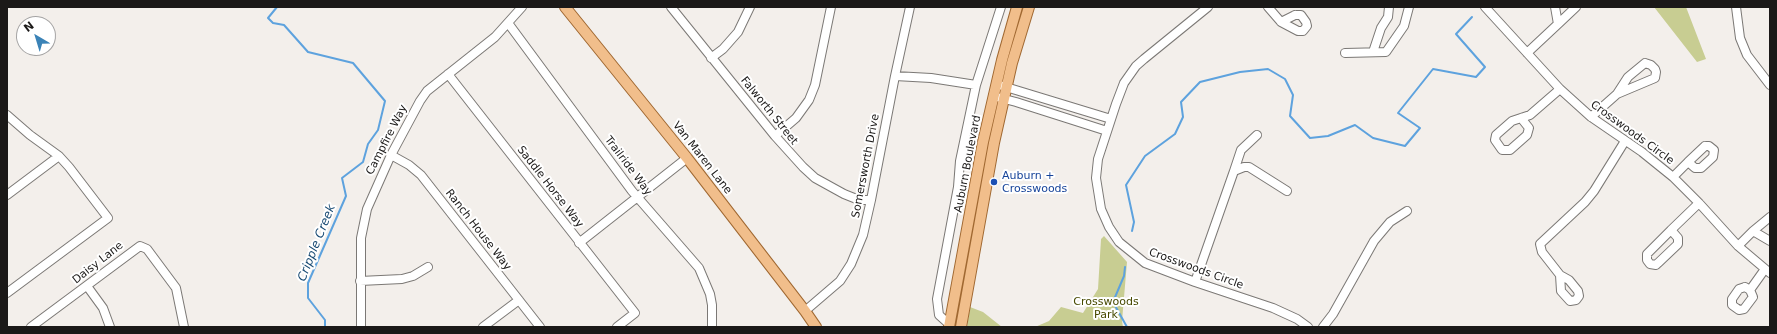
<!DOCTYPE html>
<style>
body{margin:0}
#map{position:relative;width:1777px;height:334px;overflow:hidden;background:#f3efeb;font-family:"DejaVu Sans",sans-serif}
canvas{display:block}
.frame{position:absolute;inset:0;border:8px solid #1b1918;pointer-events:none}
.north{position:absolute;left:16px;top:16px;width:40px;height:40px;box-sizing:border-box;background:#fff;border:1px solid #a4a3a3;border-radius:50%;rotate:322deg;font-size:11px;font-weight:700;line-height:16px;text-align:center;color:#1b1918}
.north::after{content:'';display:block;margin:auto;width:14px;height:18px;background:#3b83b7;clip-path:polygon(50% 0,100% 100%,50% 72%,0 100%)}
</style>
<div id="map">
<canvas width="1777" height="334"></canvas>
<div class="frame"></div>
<div class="north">N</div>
</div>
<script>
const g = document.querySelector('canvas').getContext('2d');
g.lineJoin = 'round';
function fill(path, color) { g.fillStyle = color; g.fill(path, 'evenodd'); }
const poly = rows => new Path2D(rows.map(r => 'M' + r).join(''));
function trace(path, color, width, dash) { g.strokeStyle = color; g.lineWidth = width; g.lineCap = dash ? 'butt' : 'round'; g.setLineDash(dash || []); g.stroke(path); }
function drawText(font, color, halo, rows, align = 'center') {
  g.font = font + ' "DejaVu Sans",sans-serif'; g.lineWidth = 4; g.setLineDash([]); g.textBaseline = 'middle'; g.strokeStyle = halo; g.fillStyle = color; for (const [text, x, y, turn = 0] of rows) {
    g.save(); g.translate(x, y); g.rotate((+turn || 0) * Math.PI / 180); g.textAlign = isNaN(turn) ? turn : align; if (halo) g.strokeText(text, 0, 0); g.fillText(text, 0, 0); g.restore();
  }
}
const green = poly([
 [1654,7,1686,7,1706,59,1697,62],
 [1104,236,1127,262,1122,321,1123,327,1035,327,1049,321,1061,307,1083,313,1098,289,1101,239],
 [970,307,983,312,1002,327,967,327]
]);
const stream = poly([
 [277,7,268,18,273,23,284,25,308,52,353,63,385,101,378,130,368,144,363,162,342,178,346,196,308,283,308,298,325,320,325,327],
 [1132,231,1134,222,1126,185,1145,156,1175,134,1183,117,1181,102,1200,82,1240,72,1268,69,1285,79,1293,95,1290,116,1310,138,1328,136,1355,125,1373,138,1405,146,1420,128,1398,113,1433,69,1476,77,1485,67,1456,34,1472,17],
 [1125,267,1124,276,1113,302,1127,327]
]);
const minor = poly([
 [671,7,775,136,803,167,815,178,844,194,859,200,871,200],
 [1208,7,1144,59,1136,66,1124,83,1116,104,1098,159,1096,178,1101,209,1109,227,1119,242,1145,263,1195,282,1273,308,1297,319,1308,327],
 [1268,7,1281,22],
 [1485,7,1560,89,1591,117,1642,152,1673,177,1699,203,1738,246,1770,273],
 [1555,7,1558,24,1576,7],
 [1736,7,1740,38,1747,55,1770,85],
 [1295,15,1301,15,1306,22,1307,26,1303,31,1298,31,1281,22,1295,15],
 [508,23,632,191,699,268,710,294,712,305,712,327],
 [1373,52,1381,28,1388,17,1389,7],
 [1345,53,1386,52,1404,26,1409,7],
 [1527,53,1558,24],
 [711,58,723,49,738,32,750,7],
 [1645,63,1651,65,1655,69,1656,72,1655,78,1617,94,1628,77,1645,63],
 [448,74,635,313,617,327],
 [895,76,931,78,976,85],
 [996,84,1111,119],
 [993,96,1016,102,1107,131],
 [7,115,30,135,59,156,69,167,108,218,7,293],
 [1591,117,1617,94],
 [1521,118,1529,128,1527,135,1510,150,1502,150,1495,140,1496,135,1512,121,1521,118],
 [1521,118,1530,115,1560,89],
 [775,136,796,118,809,100,815,85,831,7],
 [1705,146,1709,146,1714,150,1713,157,1701,168,1695,168,1688,162,1705,146],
 [391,155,409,165,421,175,540,327],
 [1234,171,1241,150,1257,135],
 [1673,177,1688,162],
 [7,195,59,156],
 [1770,217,1753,231,1770,241],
 [1671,230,1678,238,1678,244,1658,263,1656,265,1650,264,1647,260,1647,254,1671,230],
 [1671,230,1699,203],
 [579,243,687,158],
 [1738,246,1753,231],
 [1560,275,1542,252,1540,244,1585,202,1594,191,1625,141],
 [1560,275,1569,280,1578,291,1579,296,1576,300,1570,301,1561,291,1560,275],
 [360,281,402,279,413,276,428,267],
 [1195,282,1234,171,1244,167,1249,167,1287,191],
 [87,286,103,308,110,327],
 [1745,287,1750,290,1753,297,1744,309,1739,310,1732,305,1732,299,1739,289,1745,287],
 [1750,290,1765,269],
 [805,311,840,281,851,264,863,235,871,200,895,76,910,7],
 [949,324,939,315,937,299,958,187,960,161,976,85,1001,7],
 [31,327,140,246,147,249,176,288,184,327],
 [361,327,361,238,367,209,391,155,420,101,427,91,495,37,522,7],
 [483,327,519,300],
 [1323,327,1333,314,1374,241,1390,222,1407,211]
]);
const major = poly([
 [565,7,687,158,805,311,816,327],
 [949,327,983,142,1002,60,1017,7],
 [961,327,994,143,1012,63,1029,7]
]);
const markers = [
 [994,182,4,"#1a4fb4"]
];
const streetNames = [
 ["Falworth Street",769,111,51],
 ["Crosswoods Circle",1632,133,36],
 ["Campfire Way",387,140,-63],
 ["Van Maren Lane",702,158,52],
 ["Auburn Boulevard",968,164,-79],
 ["Trailride Way",628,166,53],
 ["Somersworth Drive",866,166,-79],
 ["Saddle Horse Way",550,187,52],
 ["Ranch House Way",478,230,52],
 ["Daisy Lane",98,263,-38],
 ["Crosswoods Circle",1196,269,20]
];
const transitNames = [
 ["Auburn +",1002,176],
 ["Crosswoods",1002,189]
];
const parkNames = [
 ["Crosswoods",1106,302],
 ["Park",1106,315]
];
const waterNames = [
 ["Cripple Creek",317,243,-68]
];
fill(green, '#c8cd92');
trace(stream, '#5da2de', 2);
trace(minor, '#7b7875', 10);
trace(major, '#a06831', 12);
trace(minor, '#fff', 8);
trace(major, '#f1be8b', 10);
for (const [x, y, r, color] of markers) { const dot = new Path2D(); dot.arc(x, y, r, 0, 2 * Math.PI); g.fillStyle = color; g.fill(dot); trace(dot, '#fff', 1.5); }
drawText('11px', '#1b1918', '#fff', streetNames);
drawText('11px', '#164399', '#fff', transitNames, 'left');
drawText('11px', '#474900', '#fff', parkNames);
drawText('italic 12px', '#184a73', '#fff', waterNames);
</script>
